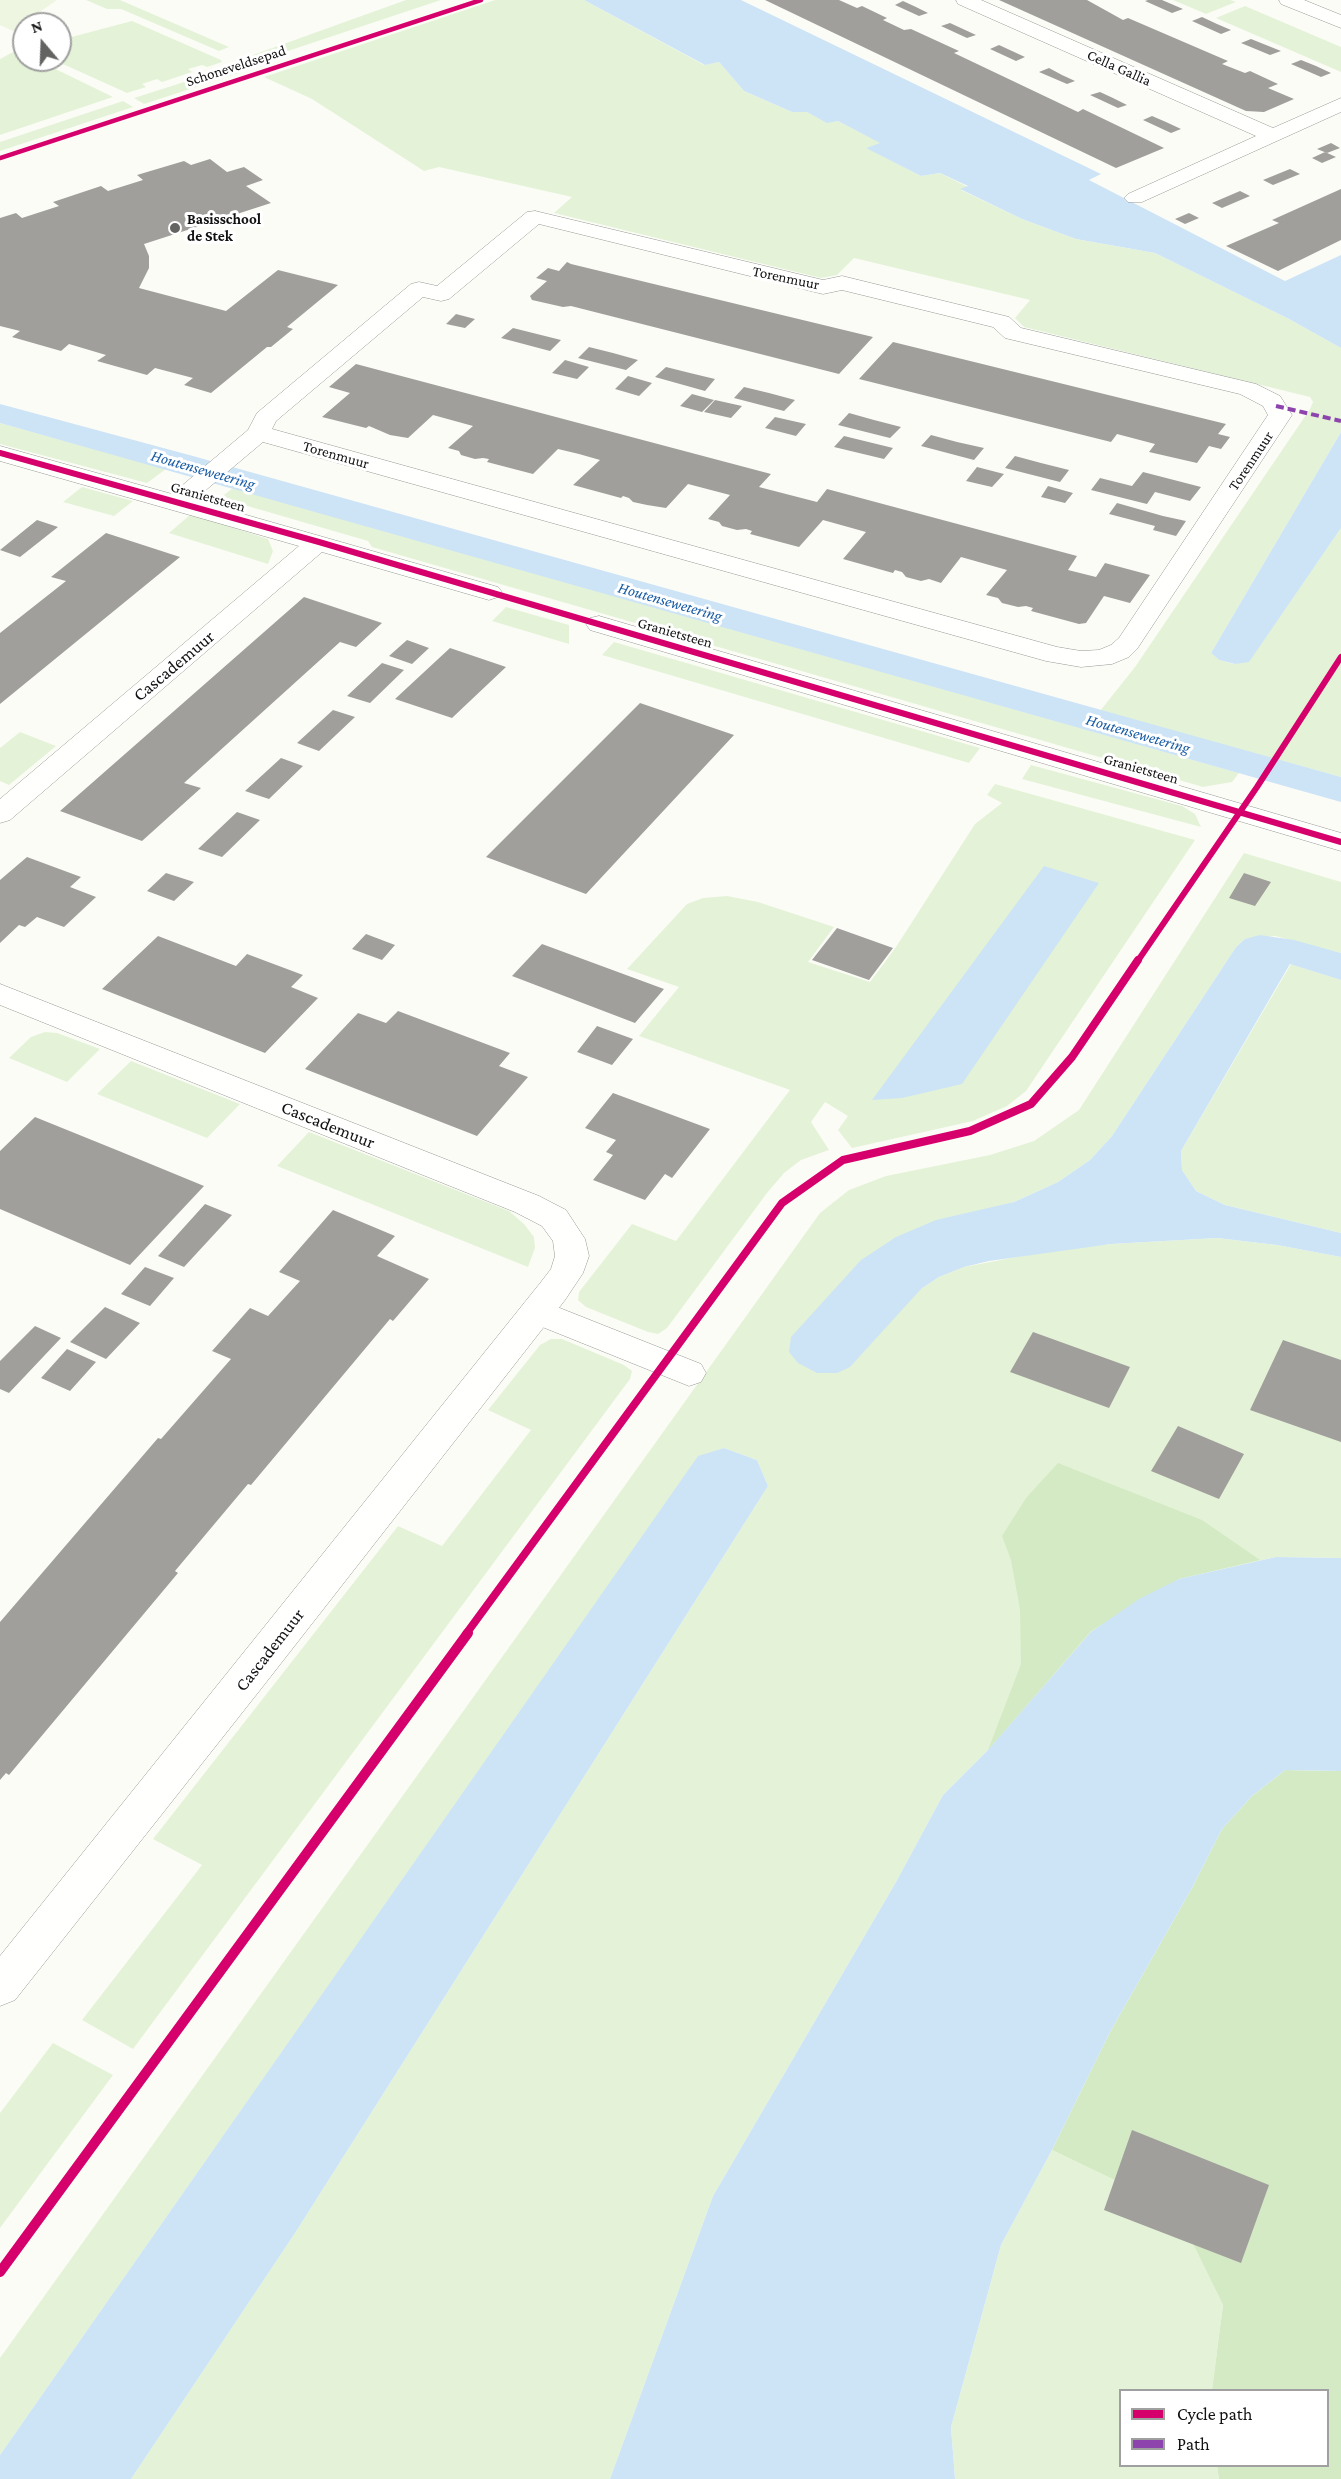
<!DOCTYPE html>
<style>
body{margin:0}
#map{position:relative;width:1341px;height:2479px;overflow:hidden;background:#fcfcf7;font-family:"Crimson Pro",serif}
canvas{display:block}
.legend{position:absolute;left:1119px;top:2389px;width:210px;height:78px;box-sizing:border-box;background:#fff;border:2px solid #a0a0a0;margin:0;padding:8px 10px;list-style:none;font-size:18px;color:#111}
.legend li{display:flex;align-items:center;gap:12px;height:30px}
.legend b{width:30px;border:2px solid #a0a0a0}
.north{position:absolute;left:12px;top:12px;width:60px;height:60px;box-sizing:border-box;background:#fff;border:2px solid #a0a0a0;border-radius:50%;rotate:341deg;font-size:16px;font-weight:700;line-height:24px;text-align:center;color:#111}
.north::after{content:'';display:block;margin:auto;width:21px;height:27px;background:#636362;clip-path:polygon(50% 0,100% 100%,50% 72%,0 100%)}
</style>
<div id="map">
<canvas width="1341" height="2479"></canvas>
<ul class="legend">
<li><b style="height:8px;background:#d6006c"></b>Cycle path</li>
<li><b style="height:8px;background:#8e44ad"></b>Path</li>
</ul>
<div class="north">N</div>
</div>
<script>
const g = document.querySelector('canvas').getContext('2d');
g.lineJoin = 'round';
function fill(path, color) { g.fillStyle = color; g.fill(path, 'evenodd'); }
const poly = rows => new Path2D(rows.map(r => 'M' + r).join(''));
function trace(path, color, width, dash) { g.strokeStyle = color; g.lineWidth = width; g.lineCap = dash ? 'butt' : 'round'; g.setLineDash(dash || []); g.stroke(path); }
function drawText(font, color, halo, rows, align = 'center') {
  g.font = font + ' "Crimson Pro",serif'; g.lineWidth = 6; g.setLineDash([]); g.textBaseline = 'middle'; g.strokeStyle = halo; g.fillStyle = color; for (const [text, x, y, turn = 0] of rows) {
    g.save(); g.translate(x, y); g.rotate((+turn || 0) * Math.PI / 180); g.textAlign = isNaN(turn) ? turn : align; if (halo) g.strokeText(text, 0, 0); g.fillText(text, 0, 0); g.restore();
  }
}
const green = poly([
 [86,0,120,0,229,47,219,51,121,9,107,9],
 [406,0,441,0,252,63,239,60],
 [495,0,584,0,704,65,719,62,744,91,792,112,807,112,827,122,838,121,881,143,867,148,921,176,940,173,968,187,961,190,1022,219,1076,239,1155,253,1289,319,1341,348,1341,432,1211,653,1219,660,1234,664,1249,661,1341,528,1341,777,1100,711,1135,667,1310,409,1313,402,1310,397,1024,327,1015,318,1030,300,854,258,837,275,821,278,554,213,572,197,439,167,424,171,312,99,264,77],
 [1173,0,1230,0,1236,2,1206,14],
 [1245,6,1341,47,1341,72,1216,18],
 [132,21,221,60,222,62,207,67,202,65,188,69,192,72,162,82,157,79,142,84,146,87,127,93,54,60,60,60,60,40],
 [13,52,24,54,24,60,37,60,113,97,0,135,0,59],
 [234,66,245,71,144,104,134,98],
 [123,101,133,107,0,151,0,142],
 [0,423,166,469,147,483,0,444],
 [82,487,133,501,114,516,63,502],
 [233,488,1239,773,1232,782,1203,787,372,547,368,541,220,498],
 [191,514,268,539,273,551,268,564,169,533],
 [506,607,569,625,569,644,492,621],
 [614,642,980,748,969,763,602,655],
 [20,732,56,746,9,785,0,781,0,748],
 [1031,765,1182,806,1195,814,1201,827,1022,779],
 [995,784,1195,840,1026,1091,1007,1106,973,1121,852,1148,838,1130,848,1116,825,1102,811,1122,829,1150,801,1160,784,1173,767,1193,667,1328,658,1334,648,1332,586,1307,578,1300,579,1292,632,1224,676,1241,790,1090,639,1036,679,987,627,969,687,904,703,898,727,896,758,902,834,927,808,962,870,982,896,947,975,824,1002,803,987,795],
 [1244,853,1341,882,1341,953,1275,936,1245,939,1236,947,1112,1136,1090,1160,1058,1182,1014,1202,978,1212,921,1289,939,1277,964,1267,1042,1252,1111,1244,1217,1238,1277,1245,1341,1257,1341,1558,1276,1557,1179,1579,988,1750,943,1795,896,1882,713,2196,610,2479,131,2479,297,2230,768,1486,757,1460,724,1448,698,1457,0,2455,0,2358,820,1213,849,1190,886,1176,990,1155,1034,1141,1079,1110],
 [1291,964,1341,980,1341,1233,1225,1205,1196,1191,1182,1170,1181,1151],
 [45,1032,57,1033,100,1049,67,1082,9,1058,31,1037],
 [131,1061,240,1104,207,1138,97,1094],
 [309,1132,509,1211,524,1224,534,1237,535,1248,528,1267,277,1166],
 [551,1339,562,1339,624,1365,632,1371,630,1379,133,2049,82,2020,202,1865,153,1839,398,1526,442,1546,531,1430,488,1410,540,1345],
 [53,2043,113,2075,0,2228,0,2113],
 [1052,2150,1154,2199,1192,2242,1223,2305,1212,2390,1120,2390,1120,2466,1217,2466,1219,2479,955,2479,951,2427,1001,2245]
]);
const forest = poly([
 [1058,1463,1202,1520,1260,1560,1179,1579,1091,1631,988,1750,1021,1664,1020,1609,1011,1560,1002,1536,1026,1498],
 [1285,1770,1341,1771,1341,2479,1219,2479,1217,2466,1328,2466,1328,2390,1212,2390,1223,2305,1192,2242,1154,2199,1052,2150,1110,2032,1192,1888,1222,1829,1252,1796]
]);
const pitch = poly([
 [0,0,57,0,31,18,34,20,13,31,0,25]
]);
const water = poly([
 [584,0,741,0,1101,174,1089,180,1285,281,1341,255,1341,348,1289,319,1155,253,1076,239,1022,219,960,189,968,186,940,173,921,176,866,148,880,143,838,121,827,123,807,112,792,112,744,91,719,62,705,65],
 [0,404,193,456,1341,777,1341,802,0,423],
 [1341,432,1341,528,1249,662,1235,664,1219,660,1211,653],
 [1044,866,1099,883,962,1084,902,1098,872,1100],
 [1260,935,1294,940,1341,953,1341,980,1290,964,1181,1151,1182,1170,1196,1191,1225,1205,1341,1233,1341,1257,1277,1245,1217,1238,1111,1244,989,1261,964,1267,939,1277,921,1289,850,1367,837,1373,817,1373,798,1363,789,1352,791,1337,861,1260,896,1237,936,1220,1014,1202,1058,1182,1090,1160,1112,1136,1236,947,1245,939],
 [724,1448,757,1460,768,1486,297,2230,131,2479,0,2479,0,2455,698,1456],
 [1276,1557,1341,1558,1341,1771,1285,1770,1252,1796,1222,1829,1192,1888,1110,2032,1052,2150,1001,2245,951,2427,955,2479,610,2479,713,2196,896,1882,943,1795,988,1750,1091,1632,1139,1599,1179,1579]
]);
const building = poly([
 [765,0,839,0,857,8,862,6,887,18,883,20,904,30,911,29,959,51,954,53,1078,112,1083,109,1164,148,1116,168],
 [999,0,1087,0,1123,20,1128,18,1228,61,1222,64,1245,73,1250,71,1278,84,1268,88,1294,99,1264,112,1246,111],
 [1148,0,1162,0,1183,9,1172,13,1145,1],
 [903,1,916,7,928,13,919,16,895,5],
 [1202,17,1217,24,1231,30,1221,34,1192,21],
 [950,23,976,35,967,38,941,26],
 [1251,39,1281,51,1270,55,1241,43],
 [999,45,1025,57,1016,61,990,49],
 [1301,60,1316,66,1331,73,1321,77,1291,64],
 [1049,68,1062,75,1075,81,1067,84,1039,72],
 [1100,92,1113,98,1127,105,1118,108,1090,95],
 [1152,116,1166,122,1181,129,1171,133,1143,120],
 [1331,143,1340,148,1327,153,1317,149],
 [1325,152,1336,157,1322,163,1312,158],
 [210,159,227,172,244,167,263,180,246,186,271,203,144,244,149,256,149,268,139,288,226,311,278,270,338,285,287,327,293,329,271,347,267,347,211,393,184,385,193,378,155,368,147,375,97,361,106,355,69,344,61,351,12,337,20,331,0,326,0,218,16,213,22,218,59,206,53,202,101,186,108,191,143,180,137,175,184,161,191,165],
 [1290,169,1300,174,1273,185,1263,180],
 [1341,189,1341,240,1278,271,1226,246,1279,223,1272,220],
 [1240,191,1250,196,1222,208,1212,203],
 [1189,213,1199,218,1185,224,1175,219],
 [567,262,571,264,873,337,839,374,571,306,563,307,532,300,530,296,547,281,536,278,548,268,559,271],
 [456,314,475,319,465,328,446,324],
 [513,328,561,340,550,351,501,338],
 [893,342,1226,424,1218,434,1230,437,1221,449,1209,446,1197,463,1149,452,1155,444,1117,434,1111,442,859,379],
 [589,347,613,353,638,360,626,370,578,358],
 [565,360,589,367,577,379,552,373],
 [356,364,771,474,759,487,786,494,817,502,827,489,1077,556,1068,570,1096,577,1105,563,1150,575,1130,603,1104,596,1086,623,1079,624,1031,611,1033,608,1026,606,1018,607,1002,603,998,598,986,595,1007,570,961,557,941,583,929,579,921,581,906,577,902,572,895,570,893,573,843,559,866,532,823,520,799,547,750,534,752,531,746,529,737,530,722,526,719,522,708,519,730,495,688,484,666,508,647,505,633,502,629,498,623,496,621,498,573,485,600,460,579,454,558,449,533,474,487,462,489,459,483,458,475,459,461,455,459,451,448,448,473,426,433,415,408,438,390,435,369,426,366,428,322,417,350,393,329,387],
 [666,367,690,373,715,379,705,391,655,377],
 [628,376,652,383,639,396,615,389],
 [744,387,769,393,795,400,784,411,734,398],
 [692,394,714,400,702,412,680,406],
 [715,400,742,406,731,418,704,412],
 [849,413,874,420,901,427,890,438,838,425],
 [775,417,806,424,796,436,765,428],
 [931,435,957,442,984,448,974,460,921,446],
 [844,436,893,448,884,459,834,447],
 [1015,456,1041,463,1069,470,1060,482,1005,468],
 [977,467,1004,474,992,487,966,481],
 [1143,472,1201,487,1190,501,1155,492,1147,504,1091,490,1100,478,1132,486],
 [1048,486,1073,493,1065,503,1041,497],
 [1117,503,1163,516,1186,521,1176,536,1153,530,1155,526,1109,514],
 [37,520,58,527,20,557,0,550],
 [106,533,180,557,0,704,0,633,66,581,51,577],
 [304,597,382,623,356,647,340,642,184,783,201,788,142,841,60,811],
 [407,640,429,648,412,664,389,656],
 [450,648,506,667,452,718,395,699],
 [382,663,404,670,370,703,347,696],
 [640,703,734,735,586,894,486,857],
 [333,710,355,717,319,751,297,743],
 [281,758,303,766,269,799,245,791],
 [237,812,260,820,222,857,198,849],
 [27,857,81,877,70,887,96,897,64,927,37,917,25,927,19,925,0,943,0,880],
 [166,873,194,882,174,901,147,891],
 [1244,873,1271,882,1255,906,1229,898],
 [837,928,893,948,869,980,812,960],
 [366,934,395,945,382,960,352,949],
 [158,936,236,966,247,954,303,975,291,987,318,998,265,1053,102,989],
 [542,944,664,989,635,1023,512,976],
 [398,1011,510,1053,499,1066,528,1077,477,1136,305,1069,358,1013,386,1023],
 [597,1026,633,1039,612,1065,577,1052],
 [613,1093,710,1129,672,1178,665,1174,645,1200,593,1180,613,1155,606,1152,616,1140,585,1128],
 [35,1117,119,1151,204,1186,130,1265,0,1209,0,1151],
 [205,1204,232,1215,184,1267,158,1256],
 [333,1210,395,1236,377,1256,429,1279,393,1321,390,1319,251,1485,248,1484,175,1571,178,1573,9,1775,6,1773,0,1780,0,1622,158,1438,161,1439,231,1359,212,1351,250,1308,268,1316,300,1281,279,1272],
 [145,1267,174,1278,150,1306,121,1294],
 [105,1307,140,1323,106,1359,70,1342],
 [35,1326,61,1338,9,1393,0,1389,0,1361],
 [1033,1332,1130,1367,1109,1408,1010,1372],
 [1283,1340,1341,1360,1341,1442,1250,1410],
 [67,1349,96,1362,70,1391,41,1378],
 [1178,1426,1244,1454,1219,1499,1151,1471],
 [1132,2130,1269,2185,1241,2263,1104,2210]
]);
const lane = poly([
 [1279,0,1304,0,1341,15,1341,28,1281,4,1279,0],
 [537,1299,701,1364,706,1373,701,1382,689,1386,525,1320,520,1311,525,1302,537,1299]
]);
const street = poly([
 [956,0,981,0,1273,128,1341,98,1341,112,1142,202,1128,202,1124,198,1128,194,1256,136,958,4,956,0],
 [535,211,823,280,842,276,1009,317,1021,328,1256,384,1280,396,1292,415,1137,649,1129,657,1112,664,1081,667,1046,661,263,442,194,500,498,587,502,592,498,597,489,600,322,552,10,820,0,823,0,799,299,546,0,461,0,446,172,494,248,430,257,413,411,284,419,282,437,286,527,212,535,211],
 [539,224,823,294,842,290,993,327,1005,338,1240,394,1263,406,1268,415,1119,638,1111,645,1099,650,1081,651,1057,647,272,429,276,421,423,297,441,301,449,299,539,224],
 [599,616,1341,833,1341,851,590,630,586,624,590,618,599,616],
 [0,984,539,1196,566,1210,585,1239,589,1256,583,1273,565,1300,264,1685,15,2000,0,2006,0,1956,541,1282,551,1269,555,1256,553,1241,542,1226,515,1212,0,1005,0,984]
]);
const quiet = poly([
 [1276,406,1341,421]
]);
const cyclewayFar3 = poly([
 [0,158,481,0]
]);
const cyclewayFar2 = poly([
 [0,453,319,542,1341,842],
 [1137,962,1257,787,1341,657]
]);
const cyclewayFar1 = poly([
 [466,1634,782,1203,843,1160,970,1131,1031,1104,1072,1057,1138,960]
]);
const cycleway = poly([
 [0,2272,468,1633]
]);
const markers = [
 [175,228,6,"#636362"]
];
const farStreetnames = [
 ["Schoneveldsepad",236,66,-18],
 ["Cella Gallia",1119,68,24],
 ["Torenmuur",786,278,12],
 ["Torenmuur",336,455,16],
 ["Torenmuur",1251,461,-56],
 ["Granietsteen",208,497,16],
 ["Granietsteen",675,633,16],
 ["Granietsteen",1141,769,16]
];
const farPoinames = [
 ["Basisschool",187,219],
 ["de Stek",187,236]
];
const farWaternames = [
 ["Houtensewetering",203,470,16],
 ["Houtensewetering",670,602,16],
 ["Houtensewetering",1138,734,16]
];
const streetNames = [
 ["Cascademuur",174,666,-40],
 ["Cascademuur",328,1125,22],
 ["Cascademuur",270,1650,-52]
];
fill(green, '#e4f3d7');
fill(forest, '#d4eac5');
fill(pitch, '#eef6e1');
fill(water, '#cde4f6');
fill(building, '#a19f9c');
trace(lane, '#979795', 1);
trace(street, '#979795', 1);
fill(lane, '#fffffe');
fill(street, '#fffffe');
trace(quiet, '#8e44ad', 4, [8, 4]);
trace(cyclewayFar3, '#d6006c', 4.5);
trace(cyclewayFar2, '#d6006c', 6);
trace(cyclewayFar1, '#d6006c', 8);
trace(cycleway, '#d6006c', 10);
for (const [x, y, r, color] of markers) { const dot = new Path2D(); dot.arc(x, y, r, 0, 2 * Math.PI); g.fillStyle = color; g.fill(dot); trace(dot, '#fff', 2); }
drawText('15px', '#111', '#fff', farStreetnames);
drawText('bold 15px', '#111', '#fff', farPoinames, 'left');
drawText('italic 16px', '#185ba4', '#fff', farWaternames);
drawText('18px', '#111', '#fff', streetNames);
</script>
